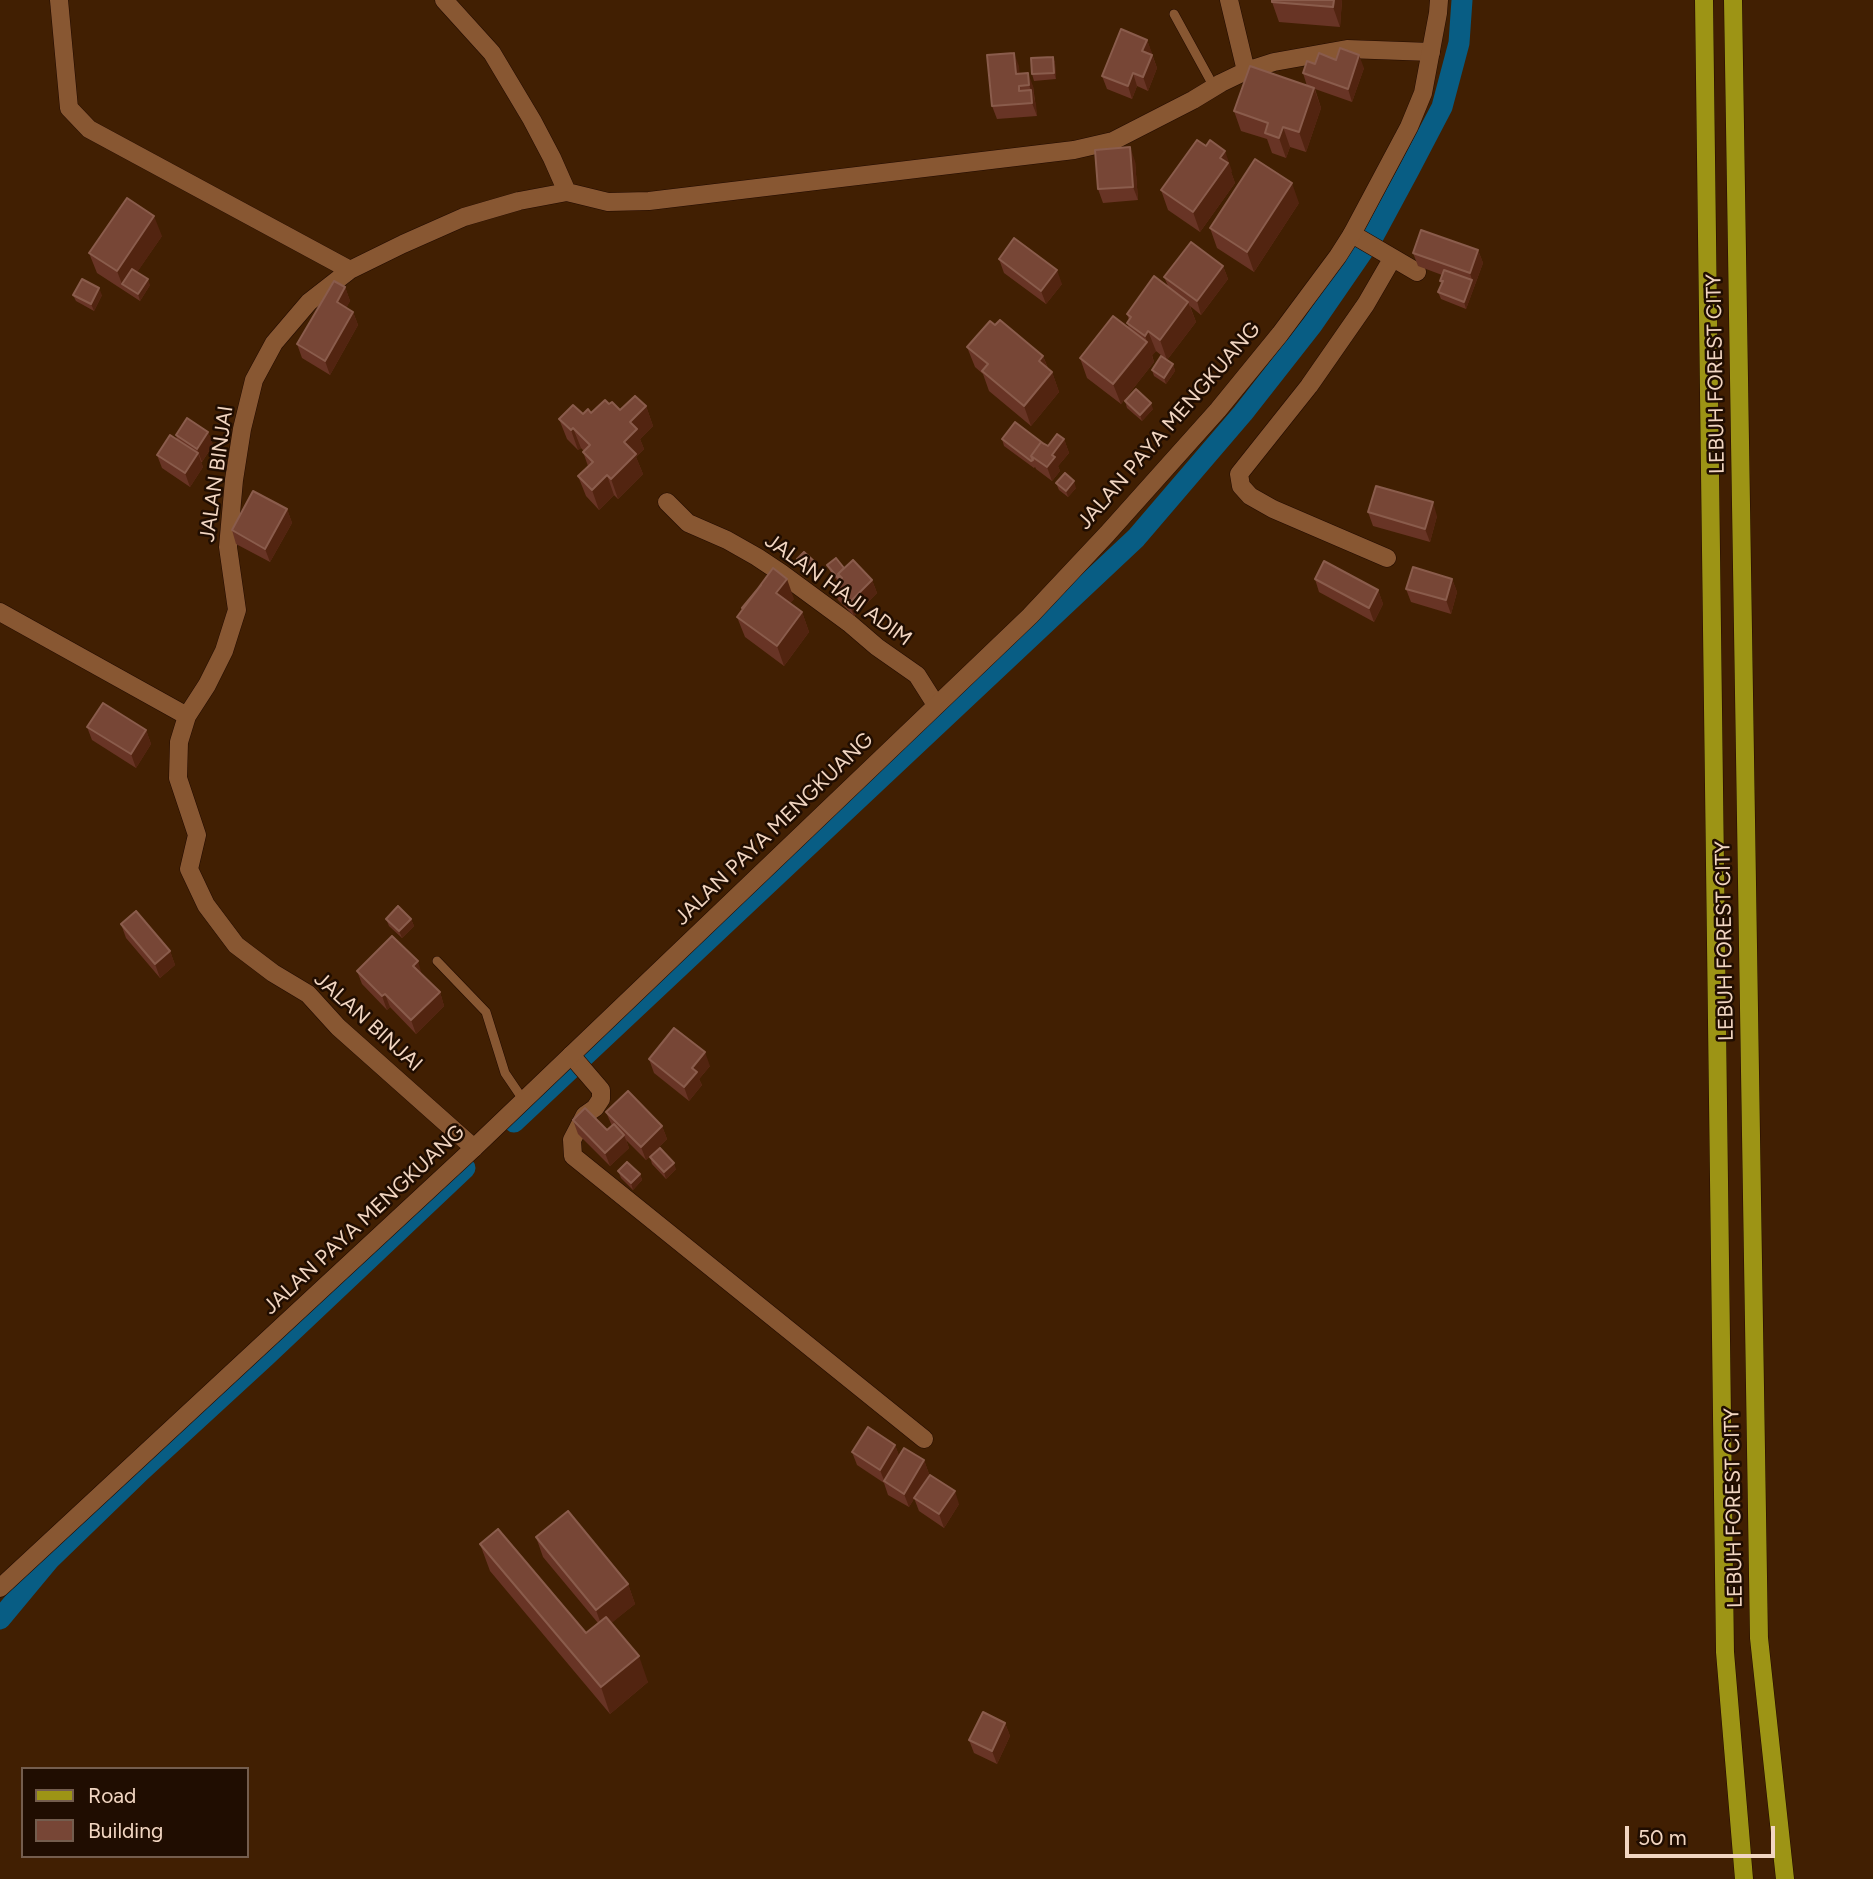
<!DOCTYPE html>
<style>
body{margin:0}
#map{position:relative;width:1873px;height:1879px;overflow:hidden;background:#411f02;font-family:Figtree,sans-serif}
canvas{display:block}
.legend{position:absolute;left:21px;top:1767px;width:228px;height:91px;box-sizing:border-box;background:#200d01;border:2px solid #745d4e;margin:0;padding:9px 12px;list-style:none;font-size:21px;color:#f2d6c2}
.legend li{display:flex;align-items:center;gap:14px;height:35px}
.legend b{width:35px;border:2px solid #745d4e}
.scale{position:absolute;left:1625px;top:1826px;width:150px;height:32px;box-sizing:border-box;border:4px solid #f2d6c2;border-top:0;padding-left:9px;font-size:21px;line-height:24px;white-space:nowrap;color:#f2d6c2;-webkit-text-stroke:5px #200d01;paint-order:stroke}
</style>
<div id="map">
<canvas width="1873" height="1879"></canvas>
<ul class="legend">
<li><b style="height:9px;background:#9d9415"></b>Road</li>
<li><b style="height:19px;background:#774636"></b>Building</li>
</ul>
<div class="scale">50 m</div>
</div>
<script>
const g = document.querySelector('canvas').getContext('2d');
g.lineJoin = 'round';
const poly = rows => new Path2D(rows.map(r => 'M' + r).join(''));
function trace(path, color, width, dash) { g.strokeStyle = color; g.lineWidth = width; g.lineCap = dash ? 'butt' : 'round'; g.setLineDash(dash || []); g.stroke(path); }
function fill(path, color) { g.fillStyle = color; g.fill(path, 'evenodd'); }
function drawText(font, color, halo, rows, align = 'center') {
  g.font = font + ' Figtree,sans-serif'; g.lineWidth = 5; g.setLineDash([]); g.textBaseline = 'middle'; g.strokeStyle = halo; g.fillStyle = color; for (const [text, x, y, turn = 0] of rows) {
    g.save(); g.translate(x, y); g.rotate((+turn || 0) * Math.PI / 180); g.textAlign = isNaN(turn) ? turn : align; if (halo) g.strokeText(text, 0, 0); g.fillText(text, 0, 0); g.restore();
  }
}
const canal = poly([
 [514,1122,1136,538,1243,413,1312,325,1374,235,1409,170,1442,107,1459,43,1462,0],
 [0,1619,49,1560,142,1470,265,1357,465,1168]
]);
const service = poly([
 [1174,14,1214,87],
 [437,961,486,1012,505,1073,524,1101]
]);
const minor = poly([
 [59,0,69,108,89,129,350,270],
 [444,0,492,53,532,120,552,158,567,192,608,202,649,201,1074,150,1113,141,1193,100,1221,83,1246,71,1274,62,1347,49,1431,52],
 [1229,0,1246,71],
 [1352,234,1417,272],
 [667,502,688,523,727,540,757,557,781,573,849,623,877,647,917,675,936,705],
 [1387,558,1273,509,1250,496,1241,486,1239,474,1309,386,1366,304,1392,259],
 [0,612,187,716],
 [571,1055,601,1090,601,1099,595,1108,585,1115,572,1140,573,1156,924,1439],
 [474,1148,338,1027,308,994,273,973,236,945,206,905,189,869,197,835,178,778,179,742,187,716,207,685,224,651,237,610,228,547,234,480,242,429,254,380,274,343,309,302,350,270,403,244,464,217,519,201,567,192]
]);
const tertiary = poly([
 [0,1588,474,1148,1030,616,1107,534,1218,410,1280,334,1338,256,1352,234,1409,127,1423,93,1438,13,1439,0]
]);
const primary = poly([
 [1704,0,1725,1652,1744,1879],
 [1733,0,1759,1638,1785,1879]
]);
const wall = poly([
 [1342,0,1340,27,1279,22,1272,2],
 [1147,40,1157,68,1148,91,1137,86,1132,99,1107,89,1102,76],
 [1053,57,1055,63,1056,79,1034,81,1032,74],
 [1315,64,1364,68,1352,102,1315,89,1321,108,1306,152,1290,147,1286,158,1272,153,1267,139,1241,131,1234,111,1307,86,1303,73],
 [1019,66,1019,74,1033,86,1037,116,997,119,992,106],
 [1135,161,1138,200,1103,203,1098,189],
 [1232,171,1231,172,1235,183,1200,232,1168,210,1161,190],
 [1299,203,1254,272,1217,248,1210,228],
 [162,236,137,272,150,285,140,301,97,273,89,253],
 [1478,250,1483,263,1466,309,1441,299,1438,292,1441,284,1440,281,1442,275,1418,266,1413,253],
 [999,259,1062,284,1046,304,1004,273],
 [1223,266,1228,279,1201,315,1190,306,1196,322,1167,360,1156,351,1152,355,1154,362,1121,404,1087,378,1080,358,1129,328,1127,323,1129,320,1127,314,1168,286,1164,277],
 [345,287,350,301,346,308,353,312,358,325,330,375,302,358,297,344],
 [73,295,102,295,94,311,76,301],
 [995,325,1043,356,1048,368,1052,372,1059,392,1031,426,989,391,983,374,975,367,967,347],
 [1173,364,1175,371,1166,384,1154,376,1152,370],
 [1125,401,1153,409,1142,421,1127,408],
 [609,404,620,410,646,406,653,426,640,439,644,449,636,457,643,474,618,499,614,495,599,510,586,496,578,476,588,466,583,452,584,451,581,448,578,450,567,439,559,419,591,413],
 [208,432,213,445,202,462,201,462,203,467,190,487,162,468,157,455,177,440,176,435],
 [1002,439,1048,446,1064,439,1069,453,1058,466,1060,471,1052,481,1036,469,1035,467,1034,468,1004,446],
 [1056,483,1076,488,1068,497,1059,490],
 [287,509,292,523,270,562,236,544,232,530],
 [1368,512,1437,516,1430,542,1373,526],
 [797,559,815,562,817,569,809,576,799,566],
 [827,565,844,568,872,580,877,593,854,616,838,600,833,587,838,582,830,571],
 [1315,579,1378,590,1383,604,1374,622,1319,592],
 [1452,579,1457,592,1451,614,1411,602,1406,589],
 [794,599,790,603,802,612,809,632,784,666,745,637,737,617,742,610,742,608],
 [87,727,146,730,151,744,136,768,92,740],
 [386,919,411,919,414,926,402,938,389,926],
 [121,924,170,951,175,965,160,978,126,938],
 [357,971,422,975,440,992,444,1006,416,1034,390,1007,387,1010,362,984],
 [649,1059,710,1066,699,1079,702,1085,689,1101,654,1073],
 [606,1112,662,1126,667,1139,646,1160,626,1140,629,1148,610,1166,578,1134,573,1120,607,1130,612,1126],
 [650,1157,676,1169,666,1179,652,1164],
 [618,1171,640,1174,642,1180,633,1190,621,1178],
 [895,1445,899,1456,924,1460,929,1474,909,1507,888,1495,884,1483,857,1465,852,1452],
 [914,1498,959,1504,944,1528,919,1511],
 [536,1537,628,1584,635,1604,611,1623,648,1682,610,1714,490,1571,480,1544,586,1633,598,1623,543,1557],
 [1005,1723,1010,1736,997,1764,974,1753,969,1740]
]);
const shadedWall = poly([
 [1334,0,1342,0,1340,27,1333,7],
 [1147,40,1152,53,1147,64,1142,51],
 [1014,53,1019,66,1021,88,1016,74],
 [1152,55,1157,68,1148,91,1143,77],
 [1359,55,1364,68,1352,102,1348,89],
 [1053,57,1055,63,1056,79,1054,73],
 [1028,73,1033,86,1034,98,1029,85],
 [1133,73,1137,86,1132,99,1128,86],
 [1314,88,1321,108,1306,152,1299,132],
 [1031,90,1036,104,1037,116,1032,103],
 [1283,127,1290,147,1286,158,1279,138],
 [1130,147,1135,161,1138,200,1133,187],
 [1225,151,1232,171,1231,172,1235,183,1200,232,1193,212,1220,158],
 [1292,183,1299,203,1254,272,1247,252],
 [154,216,162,236,127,287,122,284,117,271],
 [1478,250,1483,263,1466,309,1464,302,1472,280,1470,273],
 [1223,266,1228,279,1201,315,1197,301],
 [1057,270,1062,284,1046,304,1041,291],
 [148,279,150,285,140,301,138,294],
 [345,287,350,301,342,316,337,302],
 [99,288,102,295,94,311,91,304],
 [1188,302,1196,322,1167,360,1160,340],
 [353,312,358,325,330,375,325,361],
 [1148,331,1156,351,1152,356,1145,336],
 [1147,342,1154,362,1121,404,1113,384],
 [1043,356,1050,374,1052,372,1059,392,1031,426,1024,406,1039,361],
 [1173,364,1175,371,1166,384,1164,378],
 [1151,403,1153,409,1142,421,1140,415],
 [646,406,653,426,640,439,644,449,636,457,643,474,618,499,611,479,630,422],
 [573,428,581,448,578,450,571,430],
 [208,432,213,445,202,462,197,449],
 [1064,439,1069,453,1058,466,1060,471,1052,481,1047,467,1052,455],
 [198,453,203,467,190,487,185,473],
 [607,475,614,495,599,510,592,490],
 [1074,481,1076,488,1068,497,1066,491],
 [1433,502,1437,516,1430,542,1425,529],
 [287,509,292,523,270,562,265,549],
 [815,562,817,569,809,576,807,569],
 [787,579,794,599,783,613,776,593],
 [1452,579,1457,592,1451,614,1446,600],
 [872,580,877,593,854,616,849,603],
 [1378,590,1383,604,1374,622,1369,608],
 [802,612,809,632,784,666,777,646],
 [146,730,151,744,136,768,131,754],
 [411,919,414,926,402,938,399,931],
 [170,951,175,965,160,978,155,964],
 [418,961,422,975,413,966],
 [440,992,444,1006,416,1034,411,1020],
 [385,994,390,1007,387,1010,382,996],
 [705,1052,710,1066,699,1079,702,1085,689,1101,684,1087,692,1068],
 [662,1126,667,1139,646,1160,641,1147],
 [624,1135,629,1148,610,1166,605,1153],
 [674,1163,676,1169,666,1179,664,1172],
 [640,1174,642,1180,633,1190,631,1183],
 [895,1445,900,1458,885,1483,880,1470],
 [924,1460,929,1474,909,1507,904,1494],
 [955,1491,959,1504,944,1528,939,1514],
 [628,1584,635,1604,603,1630,596,1610],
 [639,1656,648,1682,610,1714,601,1687],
 [1005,1723,1010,1736,997,1764,992,1751]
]);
const building = poly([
 [1272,0,1334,0,1333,7,1272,2,1272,0],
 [1121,29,1147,40,1142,51,1152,55,1143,77,1133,73,1128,86,1102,76,1121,29],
 [1340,48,1359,55,1348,89,1303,73,1307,61,1315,64,1319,53,1336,60,1340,48],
 [1014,53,1016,74,1028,73,1029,85,1019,86,1019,91,1031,90,1032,103,992,106,987,55,1014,53],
 [1053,57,1054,73,1032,74,1031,58,1053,57],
 [1250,66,1314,88,1299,132,1283,127,1279,138,1265,133,1268,123,1234,111,1250,66],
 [1197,140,1206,146,1210,140,1225,151,1220,158,1228,163,1193,212,1161,190,1197,140],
 [1130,147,1133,187,1098,189,1095,150,1130,147],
 [1255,159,1292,183,1247,252,1210,228,1255,159],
 [127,198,154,216,117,271,89,253,127,198],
 [1421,230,1478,250,1470,273,1413,253,1421,230],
 [1014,238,1057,270,1041,291,999,259,1014,238],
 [1191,242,1223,266,1197,301,1164,277,1191,242],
 [132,269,148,279,138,294,122,284,132,269],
 [1444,270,1472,280,1464,302,1438,292,1443,281,1440,281,1444,270],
 [1154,276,1188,302,1160,340,1148,331,1145,336,1127,323,1131,317,1127,314,1154,276],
 [82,279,99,288,91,304,73,295,82,279],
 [334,281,345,287,337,302,353,312,325,361,297,344,334,281],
 [1113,316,1147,342,1113,384,1080,358,1113,316],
 [1000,320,1043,356,1039,361,1052,372,1024,406,982,371,988,364,967,347,990,321,995,325,1000,320],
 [1161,356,1173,364,1164,378,1152,370,1161,356],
 [1136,389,1151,403,1140,415,1125,401,1136,389],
 [635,396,646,406,630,422,637,429,624,442,636,454,611,479,607,475,592,490,578,476,593,462,583,452,590,445,573,428,571,430,559,419,573,405,583,414,588,409,591,413,605,400,609,404,612,402,620,410,635,396],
 [187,418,208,432,197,449,176,435,187,418],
 [1015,422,1044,444,1041,442,1031,456,1033,460,1031,461,1002,439,1015,422],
 [1057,434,1064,439,1052,455,1055,457,1047,467,1031,456,1041,442,1048,446,1057,434],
 [170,435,198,453,185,473,157,455,170,435],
 [1065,473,1074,481,1066,491,1056,483,1065,473],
 [1376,486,1433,502,1425,529,1368,512,1376,486],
 [253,491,287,509,265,549,232,530,253,491],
 [804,552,815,562,807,569,797,559,804,552],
 [836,558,844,568,838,574,839,577,838,578,827,565,836,558],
 [853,560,872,580,849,603,833,587,842,578,838,574,853,560],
 [1324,561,1378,590,1369,608,1315,579,1324,561],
 [1413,567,1452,579,1446,600,1406,589,1413,567],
 [773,568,787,579,776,593,802,612,777,646,737,617,773,568],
 [761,585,743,609,742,608,761,585],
 [103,703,146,730,131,754,87,727,103,703],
 [398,906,411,919,399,931,386,919,398,906],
 [136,911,170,951,155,964,121,924,136,911],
 [392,936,418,961,413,966,440,992,411,1020,385,994,382,996,357,971,392,936],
 [674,1028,705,1052,692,1068,697,1072,684,1087,649,1059,674,1028],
 [628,1091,662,1126,641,1147,606,1112,628,1091],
 [585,1108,607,1130,614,1124,624,1135,605,1153,573,1120,585,1108],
 [660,1148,674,1163,664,1172,650,1157,660,1148],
 [627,1162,640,1174,631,1183,618,1171,627,1162],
 [868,1427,895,1445,880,1470,852,1452,868,1427],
 [904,1448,924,1460,904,1494,884,1481,904,1448],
 [930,1475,955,1491,939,1514,914,1498,930,1475],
 [568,1511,628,1584,596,1610,536,1537,568,1511],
 [498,1529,586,1633,606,1617,639,1656,601,1687,480,1544,498,1529],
 [983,1712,1005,1723,992,1751,969,1740,983,1712]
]);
const streetNames = [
 ["LEBUH FOREST CITY",1716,374,-91],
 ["JALAN PAYA MENGKUANG",1169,426,-49],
 ["JALAN BINJAI",217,474,-82],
 ["JALAN HAJI ADIM",838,590,36],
 ["JALAN PAYA MENGKUANG",774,829,-44],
 ["LEBUH FOREST CITY",1725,941,-91],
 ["JALAN BINJAI",368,1022,42],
 ["JALAN PAYA MENGKUANG",364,1220,-43],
 ["LEBUH FOREST CITY",1734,1508,-91]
];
trace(canal, '#085d84', 21);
trace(service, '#220b00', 10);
trace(minor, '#220b00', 19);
trace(tertiary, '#220b00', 19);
trace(primary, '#220b00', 19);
trace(service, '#885732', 9);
trace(minor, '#885732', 18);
trace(tertiary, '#885732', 18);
trace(primary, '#9d9415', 18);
fill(wall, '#683425');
fill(shadedWall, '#522410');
fill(building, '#774636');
trace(building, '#8a5c4c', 2);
drawText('21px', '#f2d6c2', '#200d01', streetNames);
</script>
